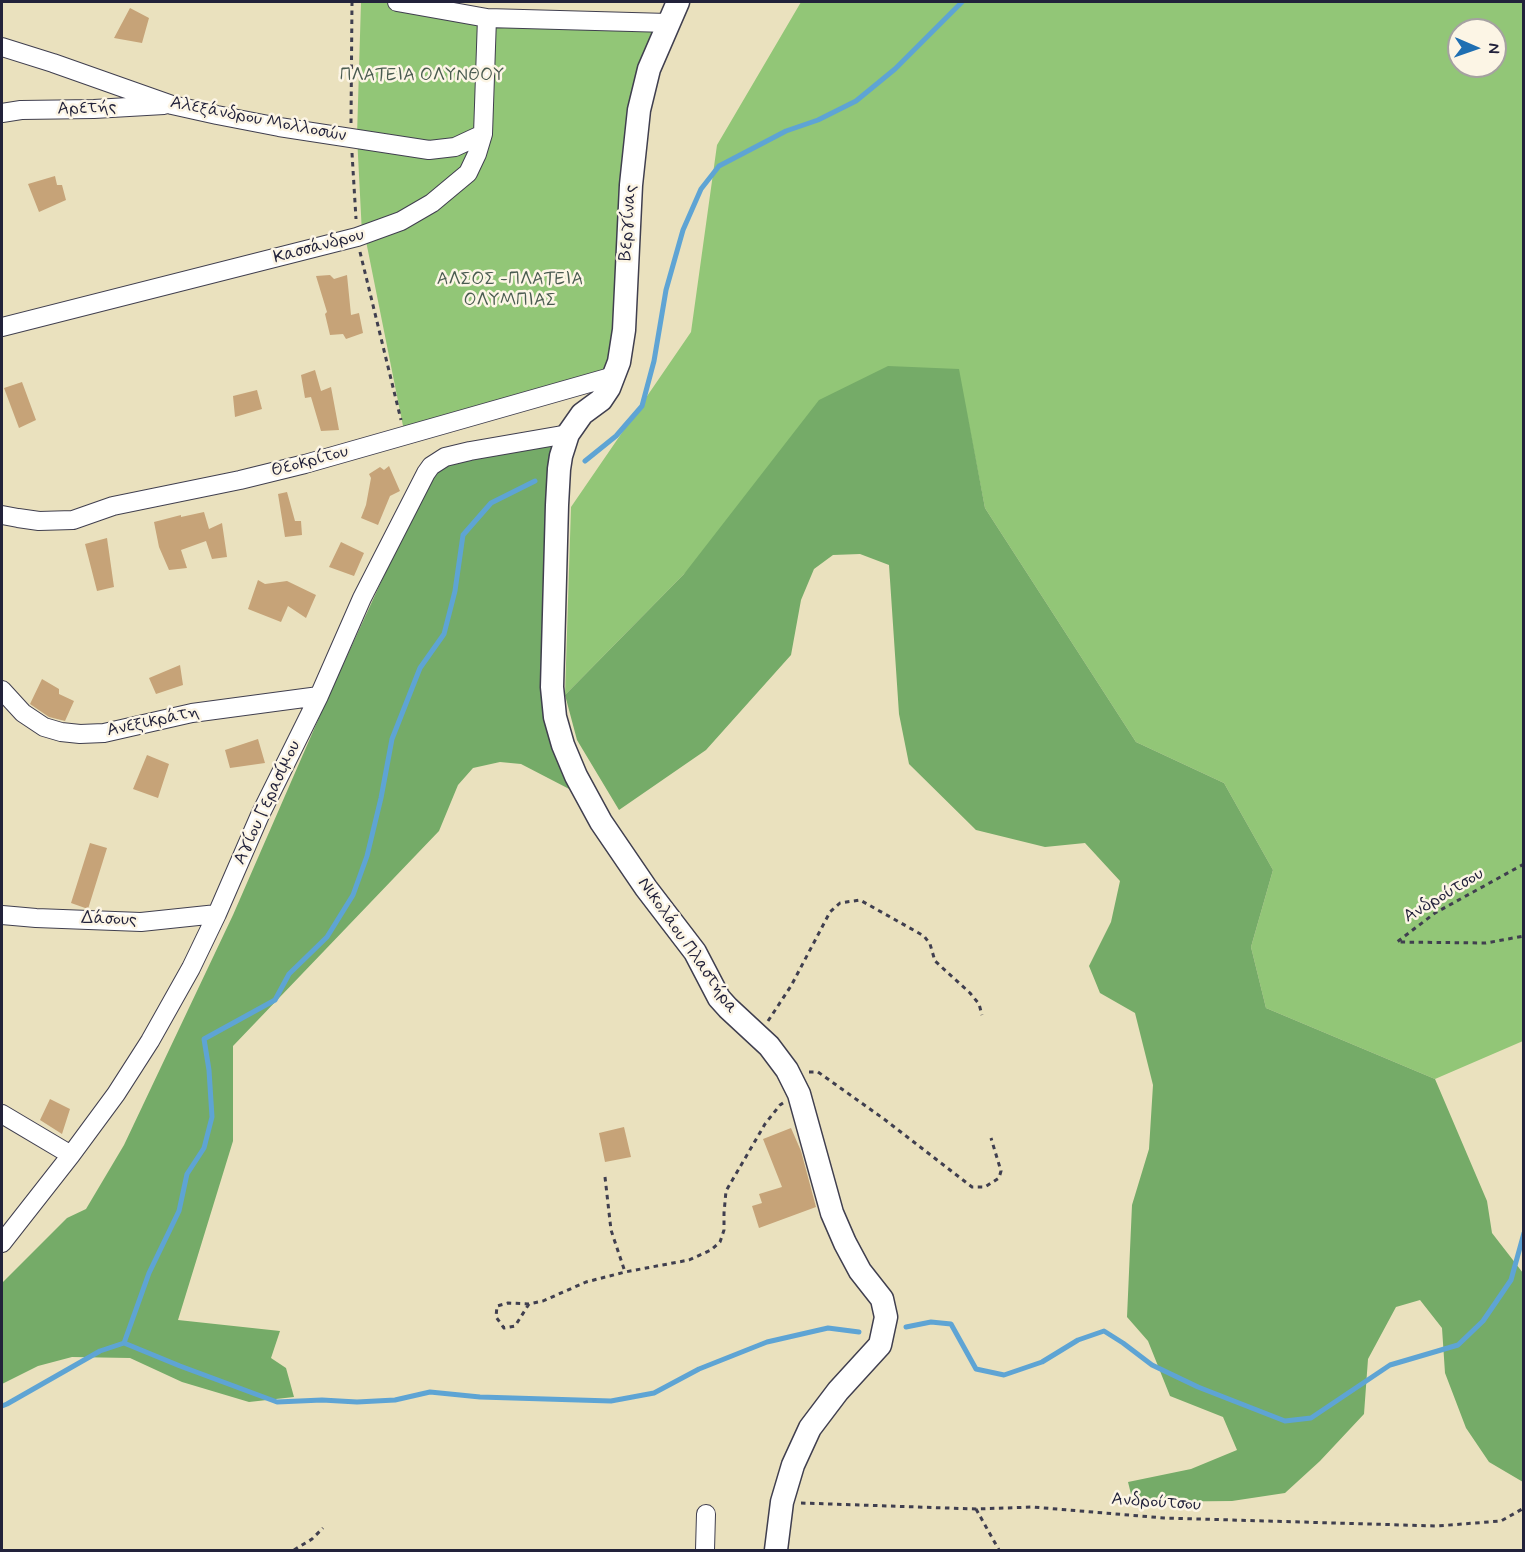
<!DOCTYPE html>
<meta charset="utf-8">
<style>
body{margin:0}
#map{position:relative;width:1525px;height:1552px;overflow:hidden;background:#eae1be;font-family:Mynerve,sans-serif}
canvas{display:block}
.frame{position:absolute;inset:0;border:3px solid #22223b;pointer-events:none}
.north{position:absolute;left:1447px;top:18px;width:60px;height:60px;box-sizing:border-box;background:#fcf5e5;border:2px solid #a5a1a1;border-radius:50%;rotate:92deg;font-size:16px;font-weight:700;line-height:24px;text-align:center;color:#22223b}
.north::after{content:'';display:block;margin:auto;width:21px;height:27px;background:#1f6fb2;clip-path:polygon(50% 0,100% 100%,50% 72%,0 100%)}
</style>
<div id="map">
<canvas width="1525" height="1552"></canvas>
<div class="frame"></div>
<div class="north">N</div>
</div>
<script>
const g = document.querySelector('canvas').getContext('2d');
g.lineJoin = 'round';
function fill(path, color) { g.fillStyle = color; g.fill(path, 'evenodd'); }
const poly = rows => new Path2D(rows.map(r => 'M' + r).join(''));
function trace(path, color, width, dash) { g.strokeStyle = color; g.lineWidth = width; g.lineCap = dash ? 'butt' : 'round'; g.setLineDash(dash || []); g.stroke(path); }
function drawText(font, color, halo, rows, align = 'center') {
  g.font = font + ' Mynerve,sans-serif'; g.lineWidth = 5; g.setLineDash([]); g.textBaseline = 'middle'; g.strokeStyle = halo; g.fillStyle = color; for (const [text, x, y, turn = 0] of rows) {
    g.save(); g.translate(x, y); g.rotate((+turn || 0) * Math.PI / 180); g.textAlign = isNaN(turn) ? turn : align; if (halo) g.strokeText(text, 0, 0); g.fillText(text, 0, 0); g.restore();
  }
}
const green = poly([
 [361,2,405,2,494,18,668,23,650,56,614,376,405,436,366,241,362,234,357,136],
 [801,2,1523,2,1523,1041,1435,1079,1266,1008,1251,947,1273,870,1224,783,1136,742,985,508,958,369,684,574,565,695,571,507,691,332,717,145],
 [1459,30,1495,30,1495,66,1459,66]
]);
const forest = poly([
 [888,366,959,369,985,508,1136,742,1224,783,1273,870,1251,947,1266,1008,1435,1079,1487,1201,1492,1233,1523,1273,1523,1482,1489,1462,1466,1428,1445,1373,1442,1328,1420,1300,1396,1307,1368,1359,1364,1414,1320,1461,1285,1493,1232,1501,1133,1502,1128,1482,1191,1469,1237,1450,1223,1417,1170,1396,1148,1341,1127,1317,1132,1205,1149,1149,1153,1085,1135,1013,1100,993,1089,966,1111,922,1120,881,1085,843,1045,847,976,830,909,764,899,714,889,565,860,554,833,555,814,569,801,600,791,655,706,750,619,810,577,740,565,695,684,574,819,400],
 [555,444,548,708,575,792,521,764,500,762,473,768,458,785,439,831,233,1046,233,1141,178,1320,280,1331,271,1358,286,1368,294,1397,249,1402,182,1382,130,1358,72,1357,38,1366,2,1384,2,1283,67,1218,86,1209,124,1145,233,915,325,704,415,508,431,479,441,466,458,458]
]);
const stream = poly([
 [585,461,616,436,642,406,654,361,666,290,683,230,701,189,719,166,786,131,818,120,856,101,895,69,962,2],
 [906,1327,931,1322,951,1324,976,1369,1004,1375,1042,1362,1078,1340,1104,1331,1123,1343,1152,1365,1198,1387,1285,1421,1311,1418,1390,1365,1458,1345,1483,1321,1511,1280,1524,1233],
 [124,1343,180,1366,277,1402,322,1400,357,1402,395,1400,430,1392,480,1397,611,1401,654,1393,699,1369,767,1342,828,1328,859,1332],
 [2,1406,7,1404,100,1351,124,1343,149,1273,179,1211,187,1174,204,1148,212,1117,209,1070,204,1039,275,1000,289,974,327,937,353,895,367,856,381,798,392,739,420,668,444,634,455,591,463,535,491,503,535,481]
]);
const building = poly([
 [130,8,149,18,142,43,114,38],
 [55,176,57,185,62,185,66,200,39,212,28,184],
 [330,275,334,279,347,275,351,315,359,313,363,333,346,339,343,334,330,335,325,314,327,312,316,276],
 [315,370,321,391,331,387,339,430,321,431,311,397,305,398,301,375],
 [22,382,36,420,19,428,4,388],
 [257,390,262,409,235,417,233,396],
 [389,466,400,491,390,496,378,525,361,518,366,505,371,478,369,474,380,467,384,470],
 [287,492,295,521,301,521,302,535,285,537,278,494],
 [204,512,209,529,222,523,227,557,212,559,206,541,181,550,187,568,169,570,159,547,154,522,181,515,181,517],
 [107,538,114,587,97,591,85,544],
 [341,542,364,553,354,576,329,567],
 [258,580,265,584,287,581,316,595,306,618,288,606,281,622,248,609],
 [180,665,183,685,156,694,149,678],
 [42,679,59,689,59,694,74,701,65,721,49,717,30,704],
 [258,739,265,763,230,768,225,750],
 [147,755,169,764,158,798,133,789],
 [90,843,107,848,88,909,71,903],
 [50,1099,70,1109,62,1134,40,1120],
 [624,1127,631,1157,605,1162,599,1133],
 [791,1128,801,1151,816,1207,759,1228,752,1206,762,1203,759,1194,782,1187,763,1139]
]);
const path = poly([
 [351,123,352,2],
 [352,153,356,219],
 [360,252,401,420],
 [1524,864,1435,913,1397,942,1486,943,1524,936],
 [768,1021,791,986,830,912,840,903,860,900,924,936,930,944,935,961,970,993,979,1004,982,1015],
 [809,1072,818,1072,884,1119,972,1187,985,1187,999,1178,1001,1171,991,1138],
 [605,1177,611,1230,625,1272],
 [529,1304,515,1326,504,1328,496,1317,497,1306,508,1303,529,1304,543,1301,586,1282,625,1272,689,1260,711,1250,720,1242,724,1230,724,1213,726,1191,765,1124,780,1105,783,1103],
 [801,1503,976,1509,1033,1507,1164,1518,1437,1526,1501,1521,1524,1508],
 [976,1509,999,1550],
 [294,1550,312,1539,323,1528]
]);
const minor = poly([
 [397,2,487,18,668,23],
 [2,47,53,63,172,105,217,115,279,127,429,150,455,147,483,134],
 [2,113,21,110,94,109,164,105],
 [2,327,357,237,401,221,432,203,468,173,477,154,483,134,487,18],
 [2,515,18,518,39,521,73,520,113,506,240,480,305,464,614,376],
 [2,690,23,713,44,727,61,732,80,734,104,733,192,713,319,696],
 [2,915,36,918,141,922,217,914],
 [2,1114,71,1155],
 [2,1243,71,1155,116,1094,150,1041,191,968,217,914,260,815,319,696,362,598,426,473,431,466,445,457,470,451,568,434],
 [705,1550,706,1514]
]);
const tertiary = poly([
 [678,2,649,69,639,110,631,185,624,330,619,362,609,388,601,400,582,414,568,434,561,456,559,469,557,505,552,687,555,717,563,745,576,776,601,822,646,888,695,952,719,998,728,1008,769,1046,787,1070,799,1094,832,1213,845,1243,860,1271,882,1299,886,1317,880,1345,838,1391,810,1428,793,1465,782,1502,776,1550]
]);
const parkNames = [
 ["ΠΛΑΤΕΙΑ ΟΛΥΝΘΟΥ",422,76],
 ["ΑΛΣΟΣ -ΠΛΑΤΕΙΑ",510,280],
 ["ΟΛΥΜΠΙΑΣ",510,301]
];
const streetNames = [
 ["Αρετής",87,109,-2],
 ["Αλεξάνδρου Μολλοσών",258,120,11],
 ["Βεργίνας",629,223,-86],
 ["Κασσάνδρου",319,247,-15],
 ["Θεοκρίτου",310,462,-15],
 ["Ανεξικράτη",153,722,-12],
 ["Αγίου Γερασίμου",268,803,-65],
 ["Ανδρούτσου",1444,896,-31],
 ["Δάσους",109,920,2],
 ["Νικολάου Πλαστήρα",687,946,55],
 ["Ανδρούτσου",1156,1503,4]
];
fill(green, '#92c677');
fill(forest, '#75ab68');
trace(stream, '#5ea4d4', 5);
fill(building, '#c6a378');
trace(minor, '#403f4f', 20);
trace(tertiary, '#403f4f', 25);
trace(path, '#403f4f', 3, [4.5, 4.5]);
trace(minor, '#fff', 18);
trace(tertiary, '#fff', 22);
drawText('18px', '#495b50', '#fcf5e5', parkNames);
drawText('18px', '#22223b', '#fcf5e5', streetNames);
</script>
